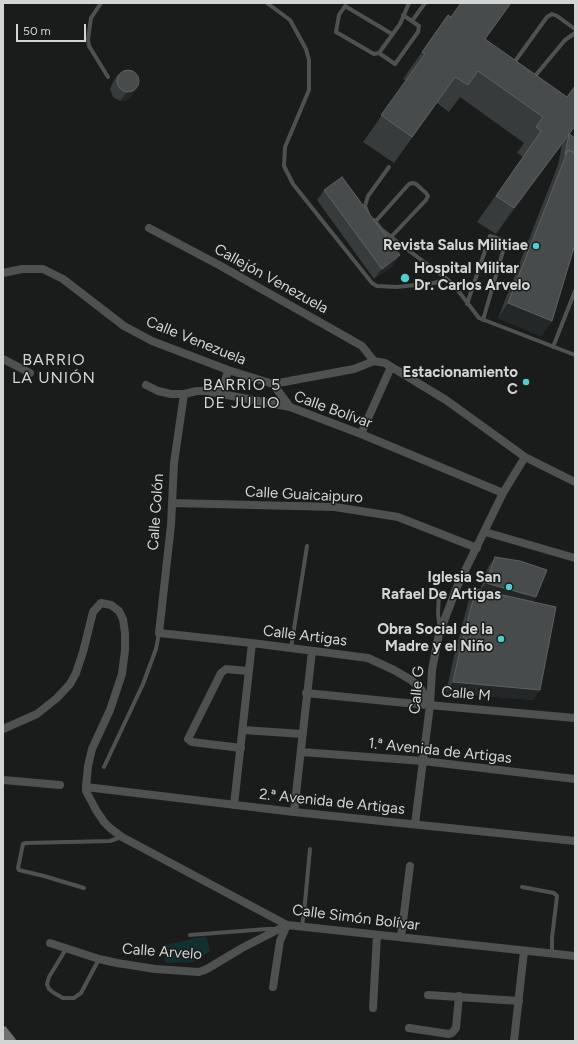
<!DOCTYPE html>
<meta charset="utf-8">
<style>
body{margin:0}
#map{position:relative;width:578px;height:1044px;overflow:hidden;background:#191c1b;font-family:Figtree,sans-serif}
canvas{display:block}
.frame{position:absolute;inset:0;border:4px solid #d3d5d5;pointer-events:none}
.scale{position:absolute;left:16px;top:24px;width:70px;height:18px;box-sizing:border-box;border:2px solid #d3d5d5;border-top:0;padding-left:5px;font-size:12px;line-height:14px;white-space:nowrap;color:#d3d5d5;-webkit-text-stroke:3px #191c1b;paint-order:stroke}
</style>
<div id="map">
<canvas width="578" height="1044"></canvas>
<div class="frame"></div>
<div class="scale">50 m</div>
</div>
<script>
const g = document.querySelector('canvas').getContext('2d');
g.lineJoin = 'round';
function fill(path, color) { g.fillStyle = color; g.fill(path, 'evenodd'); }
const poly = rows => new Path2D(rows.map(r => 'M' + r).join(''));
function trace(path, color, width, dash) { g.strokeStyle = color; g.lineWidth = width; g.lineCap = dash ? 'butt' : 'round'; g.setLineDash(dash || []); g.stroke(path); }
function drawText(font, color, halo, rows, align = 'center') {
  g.font = font + ' Figtree,sans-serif'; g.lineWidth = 3; g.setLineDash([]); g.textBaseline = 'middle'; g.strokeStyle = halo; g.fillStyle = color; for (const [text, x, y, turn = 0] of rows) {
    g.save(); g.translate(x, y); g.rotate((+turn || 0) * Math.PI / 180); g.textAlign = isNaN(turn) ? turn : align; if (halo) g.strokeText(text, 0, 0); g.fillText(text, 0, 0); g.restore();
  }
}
const green = poly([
 [206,936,210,951,193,962,165,963,164,945]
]);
const service = poly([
 [101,3,91,18,88,39,89,46,108,77],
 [267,3,290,20,306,49,309,60,309,90,285,147,284,166,293,184,372,283,377,286,397,287,434,283,447,279],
 [412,21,425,3],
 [392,34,345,6,339,15,336,32,374,54,379,53,400,24,409,3],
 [379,53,395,64,418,32,419,26,403,15],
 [513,64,547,17,552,14,557,16,575,29],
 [531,78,535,76,565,40,575,33],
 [368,214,365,206,368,196,389,167],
 [374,220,381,229,400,244,447,279,453,284,479,318,575,355],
 [375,222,409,184,413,183,416,184,426,193,428,196,426,200,391,237],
 [467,304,490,236,506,241,483,320],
 [553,347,575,291],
 [439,592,438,614,440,629],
 [291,648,307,546],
 [104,767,143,684,156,649,159,633],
 [522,887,554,893,557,896,552,938,552,953],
 [84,888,44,876,19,870,18,868,23,844,26,843,110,841,121,837],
 [302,926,304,913,310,849],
 [190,935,267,929,275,929],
 [66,949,49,977,47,984,49,989,54,993,63,998,74,998,81,993,99,959]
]);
const minor = poly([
 [149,228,219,265,362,346,374,361],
 [3,273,22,269,43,269,63,279,124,326,152,341,228,370,273,384,354,369,374,361,385,363,446,400,525,457,575,482],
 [3,359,30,373],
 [273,384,290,407],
 [146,385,158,391,171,394,184,394,197,391,206,391,290,407,361,434,503,493],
 [222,393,228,370],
 [184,394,174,463,171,525,159,633,252,643,368,658,394,670,411,680,421,689,430,705],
 [361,434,391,367],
 [172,503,335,507,398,517,477,548],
 [485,532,575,558],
 [306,693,406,703,575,718],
 [3,729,37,714,57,698,70,684,76,673,83,652,93,612,101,603,111,605,119,611,123,619,125,633,125,650,122,674,110,710,92,749,88,766,86,787,86,791,96,810,104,822,110,828,122,837,287,925,575,956],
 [243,730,303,734],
 [241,748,192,742,188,739,221,673,226,669,248,671],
 [301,752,423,761,575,779],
 [3,780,60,785],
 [86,787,294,812,575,841],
 [234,805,252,643],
 [294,812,312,651],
 [415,824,430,705,432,670,439,634,457,587,503,493,525,457],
 [401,937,410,866],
 [50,943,99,959,117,963,155,969,199,972,207,969,242,948,287,925],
 [273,987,280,941,287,925],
 [428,995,519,1001],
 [373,1008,377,935],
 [409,1028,449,1034,452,1033,456,1028,459,996],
 [514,1041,524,951]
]);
const secondary = poly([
 [3,1031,11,1041]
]);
const wall = poly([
 [448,15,575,126,569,134,552,321,541,336,498,318,558,165,562,145,496,234,477,222,523,157,517,153,524,143,460,97,449,112,437,103,394,163,363,142,406,81,403,79],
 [118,74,131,97,124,101,120,101,113,97,110,89,113,82],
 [324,190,393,266,374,279,317,200],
 [495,557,533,602,533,700,446,693,453,660,469,599,476,589,480,590,488,567]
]);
const shadedWall = poly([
 [137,89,131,97,124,101,120,101,126,93],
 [575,126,554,156,496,234,514,208],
 [400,255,393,266,374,279,382,269],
 [508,303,552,321,541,336,498,318],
 [486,583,536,597,529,608,479,593],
 [453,682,540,690,533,700,446,693]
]);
const building = poly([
 [461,3,511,3,485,39,567,97,575,86,575,126,514,208,496,196,541,131,536,127,543,117,478,71,468,85,455,77,412,137,381,115,425,54,422,52,448,15,451,17,461,3],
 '117 81a11 11 0 1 1 22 0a11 11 0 1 1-22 0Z',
 [569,134,575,138,575,153,568,150,565,155,569,134],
 [568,150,575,153,575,244,552,321,508,303,568,150],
 [342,177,400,255,382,269,324,190,342,177],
 [495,557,520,561,547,570,536,597,486,583,495,557],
 [476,589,556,607,540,690,453,682,460,650,476,589]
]);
const markers = [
 [536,246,4,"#52cdcd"],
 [405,278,5,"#52cdcd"],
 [526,382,4,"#52cdcd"],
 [509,587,4,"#52cdcd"],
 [501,639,4,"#52cdcd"]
];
const poiNames = [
 ["Revista Salus Militiae",528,246],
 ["Hospital Militar",414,269,"left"],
 ["Dr. Carlos Arvelo",414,286,"left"],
 ["Estacionamiento",518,373],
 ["C",518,390],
 ["Iglesia San",501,578],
 ["Rafael De Artigas",501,595],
 ["Obra Social de la",493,630],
 ["Madre y el Niño",493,647]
];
const streetNames = [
 ["Callejón Venezuela",271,279,29],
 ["Calle Venezuela",196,341,22],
 ["Calle Bolívar",333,410,20],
 ["Calle Guaicaipuro",304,495,3],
 ["Calle Colón",156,512,-86],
 ["Calle Artigas",305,636,7],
 ["Calle G",417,690,-85],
 ["Calle M",466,694,5],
 ["1.ª Avenida de Artigas",440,751,6],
 ["2.ª Avenida de Artigas",332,802,6],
 ["Calle Simón Bolívar",356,918,7],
 ["Calle Arvelo",162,952,4]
];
const neighbourhoodNames = [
 ["BARRIO",54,360],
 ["LA UNIÓN",54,378],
 ["BARRIO 5",242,385],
 ["DE JULIO",242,403]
];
fill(green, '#123030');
trace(service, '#4f5151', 4);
trace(minor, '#4f5151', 8);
trace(secondary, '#6d706f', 10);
fill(wall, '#383b3b');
fill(shadedWall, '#242727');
fill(building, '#484b4b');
trace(building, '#5e6161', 1);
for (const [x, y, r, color] of markers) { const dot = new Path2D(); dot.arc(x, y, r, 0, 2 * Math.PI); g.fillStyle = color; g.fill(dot); trace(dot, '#191c1b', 1.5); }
drawText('bold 15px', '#d3d5d5', '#191c1b', poiNames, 'right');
drawText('15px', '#d3d5d5', '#191c1b', streetNames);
g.letterSpacing = '1px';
drawText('16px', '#d3d5d5', '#191c1b', neighbourhoodNames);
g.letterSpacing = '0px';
</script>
